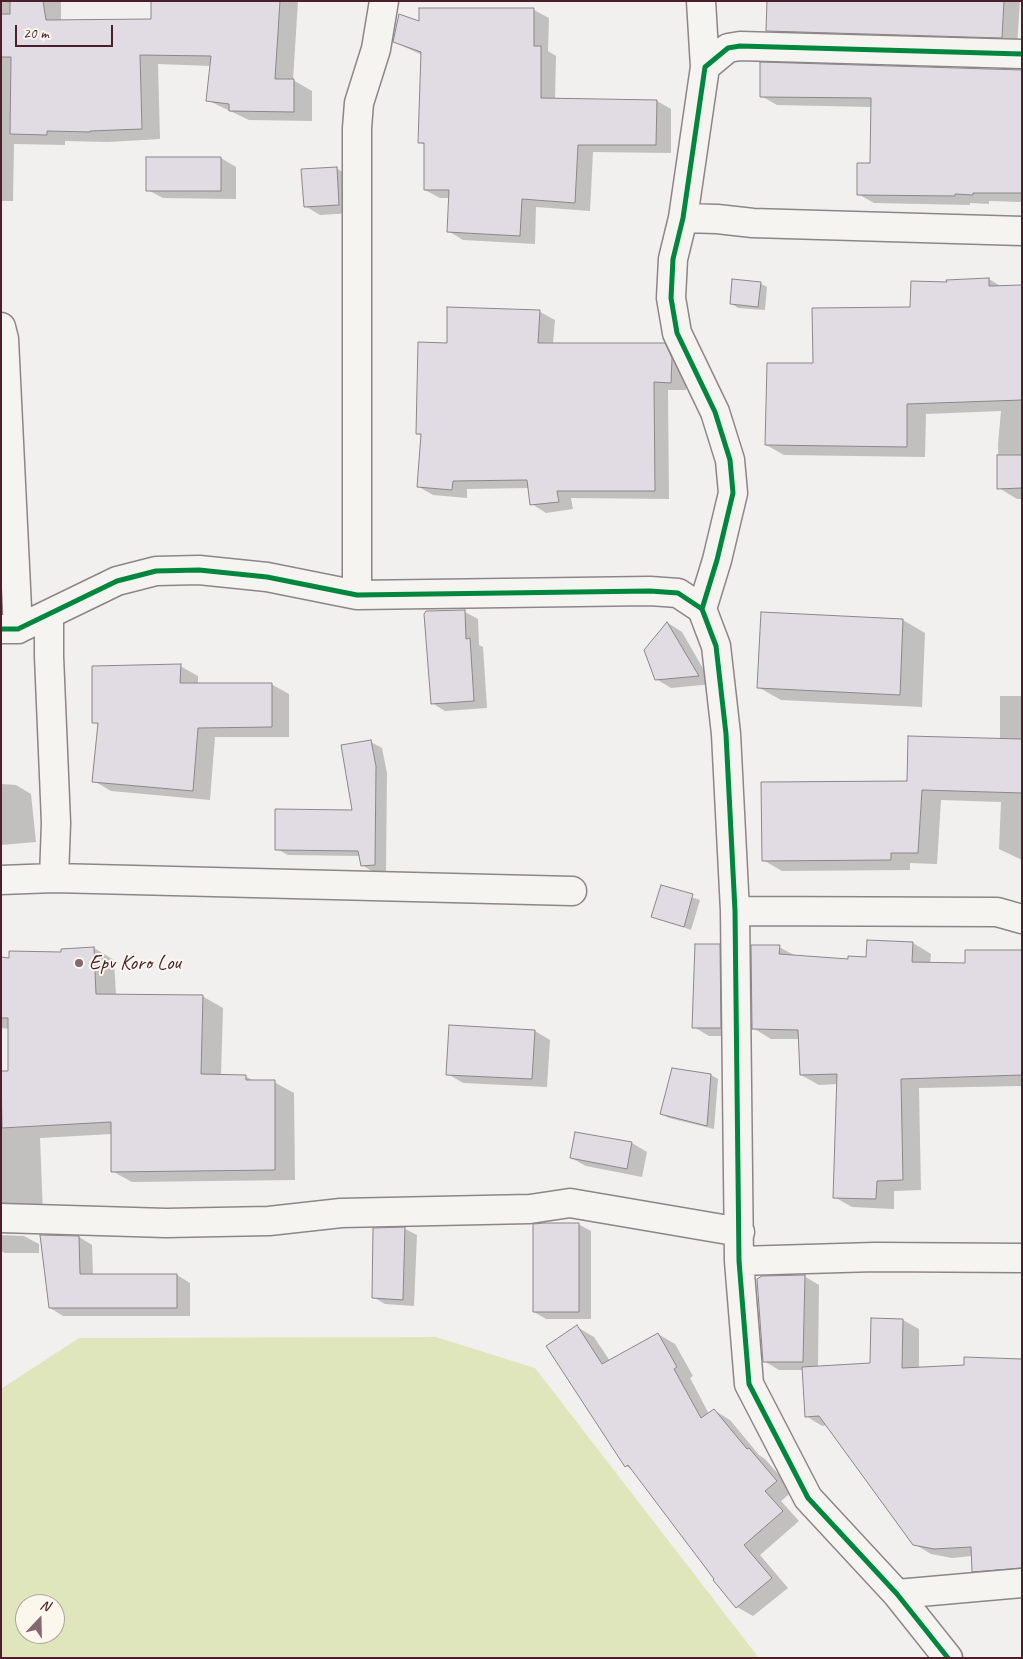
<!DOCTYPE html>
<style>
body{margin:0}
#map{position:relative;width:1023px;height:1659px;overflow:hidden;background:#f2f0ef;font-family:Caveat,sans-serif}
canvas{display:block}
.frame{position:absolute;inset:0;border:2px solid #4a1f2b;pointer-events:none}
.north{position:absolute;left:15px;top:1594px;width:50px;height:50px;box-sizing:border-box;background:#fbf7ec;border:1px solid #b4a19f;border-radius:50%;rotate:21deg;font-size:14px;font-weight:700;line-height:20px;text-align:center;color:#4a1f2b}
.north::after{content:'';display:block;margin:auto;width:18px;height:22px;background:#856870;clip-path:polygon(50% 0,100% 100%,50% 72%,0 100%)}
.scale{position:absolute;left:15px;top:25px;width:98px;height:22px;box-sizing:border-box;border:2px solid #4a1f2b;border-top:0;padding-left:6px;font-size:15px;line-height:18px;white-space:nowrap;color:#4a1f2b;-webkit-text-stroke:4px #fbf7ec;paint-order:stroke}
</style>
<div id="map">
<canvas width="1023" height="1659"></canvas>
<div class="frame"></div>
<div class="north">N</div>
<div class="scale">20 m</div>
</div>
<script>
const g = document.querySelector('canvas').getContext('2d');
g.lineJoin = 'round';
function fill(path, color) { g.fillStyle = color; g.fill(path, 'evenodd'); }
const poly = rows => new Path2D(rows.map(r => 'M' + r).join(''));
function trace(path, color, width, dash) { g.strokeStyle = color; g.lineWidth = width; g.lineCap = dash ? 'butt' : 'round'; g.setLineDash(dash || []); g.stroke(path); }
function drawText(font, color, halo, rows, align = 'center') {
  g.font = font + ' Caveat,sans-serif'; g.lineWidth = 4; g.setLineDash([]); g.textBaseline = 'middle'; g.strokeStyle = halo; g.fillStyle = color; for (const [text, x, y, turn = 0] of rows) {
    g.save(); g.translate(x, y); g.rotate((+turn || 0) * Math.PI / 180); g.textAlign = isNaN(turn) ? turn : align; if (halo) g.strokeText(text, 0, 0); g.fillText(text, 0, 0); g.restore();
  }
}
const green = poly([
 [436,1337,535,1368,759,1658,1,1658,1,1389,79,1338],
 [25,1604,55,1604,55,1634,25,1634]
]);
const shadow = poly([
 [1,1,61,1,61,21,152,20,152,1,298,1,293,80,312,91,312,121,249,120,207,100,211,66,158,64,160,139,108,142,65,141,65,145,14,144,13,201,1,201],
 [768,1,1020,1,1017,46,783,39,768,30],
 [534,10,549,18,548,51,556,56,555,99,657,101,671,109,671,153,593,152,590,211,536,207,535,244,463,240,448,231,450,198,440,198,425,190,425,145,419,142,422,55,394,42,420,23],
 [1022,71,1022,202,989,201,989,204,970,203,970,205,874,203,858,194,871,165,872,107,777,105,761,96],
 [221,158,236,167,236,199,163,198,148,190],
 [336,168,351,177,353,213,320,215,305,206],
 [989,279,1002,287,1022,286,1022,499,1017,499,999,488,998,444,1001,411,926,414,925,457,784,455,766,445,814,364,912,308,948,283],
 [760,283,767,287,765,310,738,308,731,303],
 [449,309,540,312,555,320,553,344,664,344,679,353,686,367,686,390,668,390,669,499,571,498,573,509,546,513,532,504,529,488,467,489,467,498,433,495,419,487,422,436,417,433,448,344],
 [465,612,478,619,479,645,483,647,487,708,445,711,432,703],
 [903,620,925,633,922,707,781,700,758,687],
 [668,623,682,632,712,684,671,688,656,679],
 [180,666,198,676,198,684,271,684,289,694,289,737,215,737,210,800,111,791,94,781,99,725,94,722],
 [1000,696,1022,696,1022,860,999,849,1001,802,941,800,937,864,910,863,910,870,782,871,763,860,908,782,1000,739],
 [371,742,382,748,387,773,386,871,373,872,362,865,360,856,288,855,277,849,353,811],
 [1,784,16,785,31,794,36,842,1,845],
 [661,887,700,900,691,930,653,916],
 [913,943,931,954,930,964,967,965,1022,951,1022,1086,919,1088,921,1190,894,1191,894,1209,852,1207,834,1197,838,1084,819,1085,801,1075,800,1039,771,1039,753,1028,779,947,796,956,849,960,867,959],
 [719,945,734,954,735,1036,709,1036,694,1027],
 [94,948,114,960,116,995,202,996,223,1008,221,1076,245,1076,254,1081,274,1082,294,1093,295,1180,132,1182,112,1171,112,1134,40,1138,43,1214,1,1215,1,1073,9,1072,10,1029,1,1028,1,959],
 [535,1031,550,1040,547,1087,463,1083,448,1074],
 [711,1075,718,1079,714,1129,669,1118,661,1114],
 [576,1133,632,1143,647,1152,642,1177,586,1166,571,1158],
 [578,1224,591,1231,591,1319,546,1319,534,1312],
 [374,1229,405,1229,417,1235,414,1306,385,1304,373,1297],
 [1,1235,24,1236,39,1244,39,1253,5,1253,1,1251],
 [79,1237,92,1245,93,1276,177,1275,190,1283,190,1316,63,1316,50,1308],
 [804,1276,819,1285,818,1367,871,1364,903,1320,919,1329,919,1368,1022,1361,1022,1578,990,1581,973,1571,972,1556,952,1558,931,1554,914,1544,828,1425,822,1426,806,1416,803,1370,779,1370,764,1361],
 [577,1327,594,1337,610,1361,658,1334,675,1344,693,1376,690,1378,709,1414,714,1410,730,1420,759,1455,765,1459,793,1491,781,1501,799,1521,760,1555,788,1588,753,1616,737,1607,633,1470,626,1466]
]);
const building = poly([
 [10,1,43,1,46,20,151,19,151,1,280,1,275,79,294,79,294,112,229,111,229,104,206,101,211,56,140,55,142,129,90,131,90,132,47,131,47,135,10,134,11,57,1,57,1,14,10,14,10,1],
 [767,1,1004,1,1002,38,766,31,767,1],
 [419,8,534,8,534,46,541,46,541,98,657,100,656,145,578,145,575,203,522,199,520,236,447,232,449,190,424,190,424,143,418,143,421,52,393,42,399,14,419,21,419,8],
 [760,62,1022,70,1022,193,973,193,973,195,955,194,955,196,857,195,857,163,870,163,871,98,760,97,760,62],
 [146,157,221,157,221,191,146,191,146,157],
 [337,167,339,205,304,207,301,169,337,167],
 [989,278,989,286,1022,285,1022,400,907,404,907,447,765,445,767,363,813,363,812,308,910,307,911,281,947,282,946,280,989,278],
 [732,279,761,282,758,307,730,304,732,279],
 [447,307,540,310,538,343,665,343,672,358,671,383,654,382,655,491,557,491,559,502,530,505,527,480,453,481,452,490,417,487,421,434,416,434,418,342,447,343,447,307],
 [997,455,1022,455,1022,488,997,489,997,455],
 [465,610,466,639,470,638,474,701,431,704,424,614,426,611,465,610],
 [761,612,903,619,900,695,757,688,761,612],
 [667,622,699,676,655,680,644,650,667,622],
 [181,664,180,683,272,683,272,727,198,728,193,791,92,782,98,723,92,723,92,666,181,664],
 [908,736,1022,739,1022,793,922,790,918,853,891,853,891,860,762,861,761,782,907,781,908,736],
 [371,740,376,766,375,865,361,866,358,851,275,850,275,809,352,810,341,745,371,740],
 [661,885,693,894,684,927,651,917,661,885],
 [867,940,913,942,912,962,965,963,965,950,1022,950,1022,1075,901,1079,903,1180,877,1181,876,1199,833,1198,837,1074,800,1075,798,1030,752,1029,751,945,780,945,779,954,848,959,848,956,866,957,867,940],
 [695,944,720,944,721,1028,692,1028,695,944],
 [94,947,96,994,203,995,201,1074,246,1075,246,1080,275,1080,275,1170,111,1172,111,1122,2,1128,1,1071,8,1071,8,1018,1,1018,1,957,9,958,9,951,61,952,61,949,94,947],
 [449,1025,535,1030,532,1079,446,1075,449,1025],
 [672,1068,711,1074,707,1126,660,1114,672,1068],
 [575,1132,632,1142,627,1169,570,1158,575,1132],
 [545,1223,579,1223,579,1312,533,1312,533,1224,545,1223],
 [405,1227,403,1300,372,1298,373,1228,405,1227],
 [40,1235,79,1236,80,1274,177,1274,177,1308,49,1308,40,1235],
 [805,1275,803,1362,763,1362,757,1279,762,1276,805,1275],
 [871,1318,903,1319,902,1368,964,1365,964,1357,1022,1359,1022,1568,972,1572,971,1547,934,1549,913,1545,819,1416,805,1417,802,1367,870,1363,871,1318],
 [577,1325,602,1364,658,1333,677,1367,674,1369,701,1418,714,1409,747,1449,749,1448,777,1481,765,1491,783,1511,744,1545,772,1578,736,1608,713,1580,714,1579,628,1465,625,1467,546,1346,577,1325]
]);
const minor = poly([
 [701,1,705,67],
 [683,218,717,219,753,223,1022,231],
 [1,327,4,339,18,629],
 [357,595,357,128,359,103,376,49,384,1],
 [702,609,717,560,733,493,730,460,715,412,677,333,671,298,673,259,683,218,705,67,728,48,740,46,1022,54],
 [49,614,49,656,56,823,54,878],
 [1,629,18,629,117,581,156,571,199,570,267,577,357,595,650,591,678,593,702,609,716,646,726,734,735,911,739,1261,749,1384,808,1498,897,1594,948,1658],
 [1,880,54,878,572,891],
 [735,911,997,912,1022,919],
 [1,1218,166,1223,269,1221,341,1213,530,1209,570,1203,740,1232],
 [739,1261,875,1257,1022,1258],
 [897,1594,1022,1583]
]);
const cycleway = poly([
 [702,609,717,560,733,493,730,460,715,412,677,333,671,298,673,259,683,218,705,67,728,48,740,46,1022,54],
 [1,629,18,629,117,581,156,571,199,570,267,577,357,595,650,591,678,593,702,609,716,646,726,734,735,911,739,1261,749,1384,808,1498,897,1594,948,1658]
]);
const markers = [
 [79,963,5,"#856870"]
];
const poiNames = [
 ["Epv Koro Lou",89,963]
];
fill(green, '#dfe6bc');
fill(shadow, '#0003');
fill(building, '#e1dce4');
trace(building, '#8e8586', 1);
trace(minor, '#8e8586', 31);
trace(minor, '#f5f4f1', 28);
trace(cycleway, '#00873e', 5);
for (const [x, y, r, color] of markers) { const dot = new Path2D(); dot.arc(x, y, r, 0, 2 * Math.PI); g.fillStyle = color; g.fill(dot); trace(dot, '#fbf7ec', 2); }
drawText('21px', '#4a1f2b', '#fbf7ec', poiNames, 'left');
</script>
